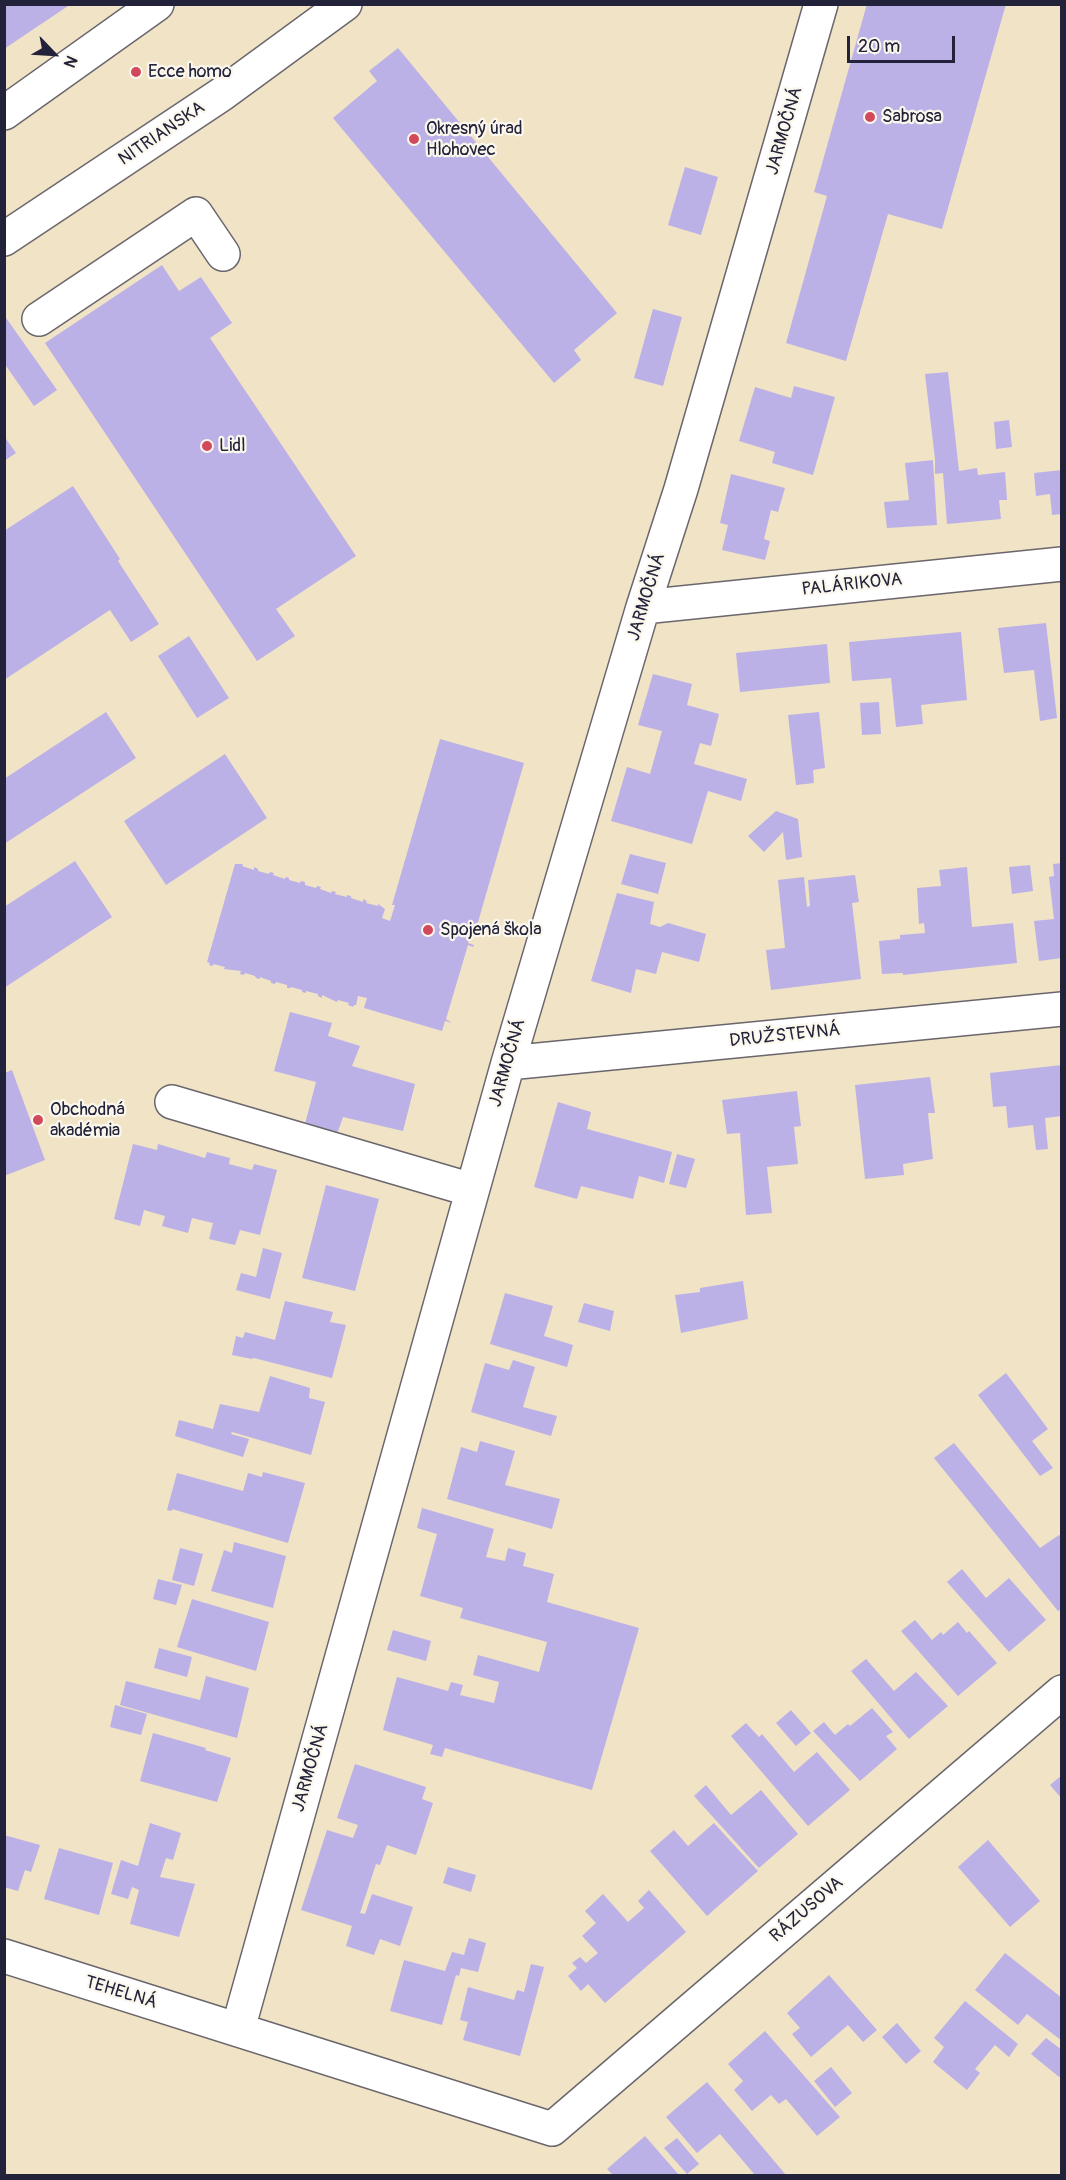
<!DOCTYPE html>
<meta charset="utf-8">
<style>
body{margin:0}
#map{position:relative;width:1066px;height:2180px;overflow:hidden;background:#f0e3c6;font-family:Pangolin,sans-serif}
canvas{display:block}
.frame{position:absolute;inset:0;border:6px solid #22223b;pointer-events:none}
.north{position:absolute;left:24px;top:24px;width:60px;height:60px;-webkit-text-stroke:4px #fbf7ec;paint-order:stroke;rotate:115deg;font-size:16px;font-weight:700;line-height:24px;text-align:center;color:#22223b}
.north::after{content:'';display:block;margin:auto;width:21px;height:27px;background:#22223b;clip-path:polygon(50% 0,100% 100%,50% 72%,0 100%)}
.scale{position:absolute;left:847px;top:36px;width:108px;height:27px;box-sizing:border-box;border:3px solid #22223b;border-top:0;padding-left:8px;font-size:18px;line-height:21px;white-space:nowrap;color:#22223b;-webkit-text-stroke:4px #fbf7ec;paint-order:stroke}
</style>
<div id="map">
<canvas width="1066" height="2180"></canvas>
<div class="frame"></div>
<div class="north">N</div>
<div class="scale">20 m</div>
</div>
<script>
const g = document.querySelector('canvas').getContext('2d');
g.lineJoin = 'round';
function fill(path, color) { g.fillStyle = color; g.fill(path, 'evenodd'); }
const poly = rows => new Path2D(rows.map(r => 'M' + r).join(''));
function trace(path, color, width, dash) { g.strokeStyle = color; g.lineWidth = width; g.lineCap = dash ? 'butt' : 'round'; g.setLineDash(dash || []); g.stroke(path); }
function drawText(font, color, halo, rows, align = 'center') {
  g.font = font + ' Pangolin,sans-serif'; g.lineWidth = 4.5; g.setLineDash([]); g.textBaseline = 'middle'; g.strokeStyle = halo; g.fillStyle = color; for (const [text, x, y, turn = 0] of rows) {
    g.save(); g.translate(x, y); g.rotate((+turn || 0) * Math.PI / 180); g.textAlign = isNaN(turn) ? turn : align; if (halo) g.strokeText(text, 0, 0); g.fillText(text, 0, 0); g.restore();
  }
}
const building = poly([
 [4,4,71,4,4,49],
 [867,4,1006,4,942,229,888,214,846,361,786,343,827,196,814,192],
 [398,48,617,313,574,350,581,360,554,383,333,118,377,81,369,71],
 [685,167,718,177,701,235,668,225],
 [162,265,179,291,201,277,232,323,210,338,356,556,276,609,295,636,257,661,45,343],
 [653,309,682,317,663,386,634,378],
 [4,315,57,390,34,406,4,363],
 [948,372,959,471,977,468,978,475,1005,472,1007,500,999,500,1001,519,947,524,943,473,935,474,935,459,925,374],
 [794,386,835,397,813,475,772,463,775,452,739,441,755,387,791,398],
 [1009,420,1012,447,996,449,994,422],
 [4,436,16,453,4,461],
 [933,460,937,525,887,528,884,502,909,500,905,463],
 [1062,470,1062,514,1052,515,1050,494,1036,496,1034,473],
 [731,474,785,488,778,512,771,510,764,539,770,541,765,560,722,550,728,525,720,523],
 [73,486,120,559,118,561,159,624,131,642,110,610,4,680,4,531],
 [1046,623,1057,718,1040,721,1034,670,1004,673,998,628],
 [961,632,967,700,921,705,923,724,896,727,891,678,852,681,849,642],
 [189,636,229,698,197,718,158,656],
 [827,644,830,683,740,692,736,653],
 [653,674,692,684,687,705,719,714,711,746,700,743,694,764,747,779,741,801,708,791,692,844,611,821,627,767,650,774,662,731,638,725],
 [879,702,881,734,862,735,860,703],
 [106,712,136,758,4,844,4,779],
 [819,712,825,768,813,770,814,783,796,785,788,715],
 [440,739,524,763,476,929,473,928,468,943,474,945,473,947,468,945,446,1019,452,1023,445,1021,442,1031,364,1008,367,998,358,996,356,1005,354,1005,353,1007,348,1005,349,1003,338,1000,337,1002,322,995,322,998,318,996,318,994,306,991,306,993,302,992,302,990,291,987,290,988,287,988,287,985,276,982,275,984,271,983,271,981,260,977,260,979,256,978,255,976,245,973,244,975,240,974,241,971,224,969,225,967,213,964,213,966,209,965,210,963,207,962,235,864,243,864,242,866,254,870,254,867,258,869,258,871,269,874,270,872,274,873,273,875,285,879,286,877,289,878,289,880,300,883,301,881,305,882,305,885,316,888,317,886,321,887,320,889,331,893,332,891,336,892,335,894,347,897,347,895,351,896,351,898,363,902,363,899,367,901,366,903,378,906,378,904,385,909,382,918,390,921,395,905,392,905],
 [225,754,267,818,166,885,124,821],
 [776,811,798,819,802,857,786,860,783,832,764,852,748,836],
 [630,854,666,863,658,894,621,884],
 [75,861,112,917,4,988,4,907],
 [1062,863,1062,958,1039,961,1034,921,1054,919,1049,877,1054,876,1053,864],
 [1030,865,1033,891,1012,894,1009,867],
 [967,867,972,927,1013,923,1017,963,903,975,903,973,882,974,879,941,900,939,900,935,925,933,924,923,919,924,917,888,941,886,939,870],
 [855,875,859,902,852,903,861,979,771,990,766,950,785,948,778,880,804,877,807,907,810,906,808,880],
 [617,893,654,902,650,924,660,927,668,923,706,934,699,962,662,952,656,974,636,969,631,993,591,981],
 [290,1012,332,1023,328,1036,360,1046,352,1066,415,1084,403,1131,343,1117,337,1134,305,1124,316,1082,274,1071],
 [1062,1065,1062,1116,1045,1118,1048,1149,1036,1150,1033,1125,1008,1128,1006,1106,993,1107,990,1073],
 [12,1070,45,1160,4,1176,4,1073],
 [930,1077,935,1113,928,1113,933,1159,903,1164,904,1175,865,1179,855,1085],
 [797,1091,801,1126,794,1127,798,1164,767,1167,772,1213,746,1215,740,1133,727,1134,722,1100],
 [558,1102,591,1112,587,1129,672,1152,664,1183,639,1176,633,1199,581,1186,577,1199,534,1187],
 [133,1144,157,1150,158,1144,205,1158,207,1152,230,1158,229,1164,252,1170,254,1164,277,1170,260,1235,240,1230,235,1245,209,1239,213,1223,192,1218,188,1233,162,1226,165,1216,144,1210,140,1226,114,1219],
 [677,1154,695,1159,686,1188,669,1184],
 [326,1185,379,1199,355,1291,302,1278],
 [263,1248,282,1253,270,1299,236,1290,241,1273,256,1277],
 [743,1281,748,1319,681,1333,675,1295,700,1292,700,1288],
 [505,1293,553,1306,544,1336,573,1345,567,1367,490,1344],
 [285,1301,333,1312,330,1322,346,1325,332,1378,254,1358,252,1359,232,1355,236,1336,243,1338,245,1332,275,1340],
 [584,1303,614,1311,610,1331,578,1322],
 [513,1360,535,1367,523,1407,557,1416,551,1436,471,1412,485,1363,509,1370],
 [1006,1373,1048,1429,1032,1441,1053,1468,1040,1476,978,1395],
 [270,1376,310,1388,309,1398,325,1402,311,1455,232,1432,231,1434,249,1439,243,1457,175,1436,179,1420,213,1429,220,1404,259,1412],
 [480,1441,515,1451,505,1485,560,1499,552,1529,447,1499,461,1447,477,1452],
 [954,1443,1040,1548,1059,1535,1062,1538,1062,1609,1058,1611,934,1458],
 [263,1472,305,1483,288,1543,172,1509,172,1511,167,1510,177,1473,243,1491,248,1473,262,1477],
 [422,1508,494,1529,486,1557,505,1561,508,1548,526,1553,523,1566,554,1574,547,1602,639,1628,592,1790,445,1748,442,1757,430,1754,433,1745,383,1730,397,1677,448,1691,451,1682,463,1685,460,1695,494,1703,499,1682,473,1675,478,1655,539,1672,547,1642,460,1618,463,1608,420,1596,437,1534,417,1528],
 [234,1542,286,1556,273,1608,211,1591,224,1550,232,1553],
 [180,1548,203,1554,194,1586,172,1580],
 [962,1569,986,1598,1009,1578,1046,1620,1009,1652,947,1582],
 [158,1579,182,1585,176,1605,153,1599],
 [192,1599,269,1622,256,1671,177,1647],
 [915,1620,932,1640,941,1632,943,1635,958,1622,967,1633,969,1631,997,1663,958,1696,901,1631],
 [393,1630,431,1641,426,1661,387,1650],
 [159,1648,192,1657,187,1677,154,1668],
 [866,1659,894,1691,916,1672,948,1706,909,1739,851,1671],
 [206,1676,249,1688,237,1738,120,1705,126,1681,200,1700],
 [115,1705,147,1714,141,1735,110,1727],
 [872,1708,893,1732,886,1736,897,1749,860,1781,813,1731,824,1722,835,1735,848,1724,850,1726],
 [791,1710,811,1733,796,1746,776,1723],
 [746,1723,759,1737,762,1734,794,1772,817,1752,850,1790,808,1826,731,1736],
 [153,1733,206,1748,205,1750,231,1758,217,1802,140,1781],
 [355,1764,426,1787,422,1799,433,1803,416,1855,387,1845,380,1865,376,1864,360,1913,365,1914,372,1894,413,1907,400,1946,380,1939,374,1955,346,1946,352,1926,301,1910,327,1830,353,1838,358,1825,337,1818],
 [1062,1775,1062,1799,1050,1785],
 [706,1785,731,1815,761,1790,798,1834,759,1868,694,1796],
 [150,1823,181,1833,173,1860,166,1858,160,1877,195,1884,179,1937,130,1924,139,1890,132,1887,128,1899,111,1894,121,1860,138,1866],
 [714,1823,758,1871,707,1916,650,1851,674,1830,688,1846],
 [4,1835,40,1845,31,1872,25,1870,18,1891,4,1887],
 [988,1840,1040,1901,1010,1927,958,1867],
 [59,1848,113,1863,99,1915,44,1899],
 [448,1867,476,1875,471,1892,443,1883],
 [649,1890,686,1932,605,2003,588,1984,581,1991,568,1976,577,1968,572,1963,580,1957,586,1963,598,1953,582,1936,596,1923,585,1911,603,1894,628,1922,644,1908,638,1901],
 [469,1938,486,1943,478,1972,461,1968,459,1976,456,1975,442,2025,390,2011,404,1960,445,1971,452,1952,464,1955],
 [1005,1953,1062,1998,1062,2041,1027,2014,1018,2025,975,1990],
 [531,1964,544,1967,520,2056,463,2040,468,2022,460,2020,468,1987,514,2000,517,1990,524,1992],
 [829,1975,877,2030,863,2042,848,2025,811,2057,792,2034,800,2028,787,2013],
 [965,2001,1018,2044,1009,2057,995,2045,975,2069,980,2073,967,2090,933,2062,944,2047,934,2038],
 [897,2023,921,2051,906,2064,882,2037],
 [765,2031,840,2117,817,2136,786,2099,779,2104,771,2095,752,2111,734,2090,743,2081,728,2064],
 [1046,2038,1062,2050,1062,2074,1059,2077,1031,2054],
 [831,2067,852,2093,835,2107,814,2081],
 [707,2082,738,2118,786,2175,755,2175,720,2134,697,2153,666,2117],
 [645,2136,679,2175,613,2175,607,2169],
 [677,2138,699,2164,687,2174,664,2148]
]);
const minor = poly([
 [4,113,157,4],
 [39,319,196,214,223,254],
 [643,607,1062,564],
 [508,1063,1062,1009],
 [172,1102,472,1190],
 [4,1956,552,2129,1062,1692],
 [238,2029,508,1063,643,607,681,489,821,4]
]);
const major = poly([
 [4,239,222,94,345,4]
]);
const markers = [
 [136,72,6,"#d1495b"],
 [870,117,6,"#d1495b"],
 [414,139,6,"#d1495b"],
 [207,446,6,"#d1495b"],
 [428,930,6,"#d1495b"],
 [38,1120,6,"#d1495b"]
];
const poiNames = [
 ["Ecce homo",148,72],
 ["Sabrosa",882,117],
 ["Okresný úrad",426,129],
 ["Hlohovec",426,150],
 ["Lidl",219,446],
 ["Spojená škola",440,930],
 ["Obchodná",50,1110],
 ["akadémia",50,1131]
];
const streetNames = [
 ["JARMOČNÁ",785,131,-74],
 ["NITRIANSKA",162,134,-34],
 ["PALÁRIKOVA",852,585,-6],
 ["JARMOČNÁ",647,597,-73],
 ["DRUŽSTEVNÁ",785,1036,-6],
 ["JARMOČNÁ",508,1063,-74],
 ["JARMOČNÁ",311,1768,-74],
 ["RÁZUSOVA",807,1910,-41],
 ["TEHELNÁ",121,1993,17]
];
fill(building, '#bcb1e7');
trace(minor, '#6a666c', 36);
trace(major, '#6a666c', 36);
trace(minor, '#fff', 33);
trace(major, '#fff', 33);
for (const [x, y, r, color] of markers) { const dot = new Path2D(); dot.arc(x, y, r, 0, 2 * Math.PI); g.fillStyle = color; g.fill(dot); trace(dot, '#fbf7ec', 2); }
drawText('18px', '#22223b', '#fbf7ec', poiNames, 'left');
drawText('18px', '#22223b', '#fbf7ec', streetNames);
</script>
